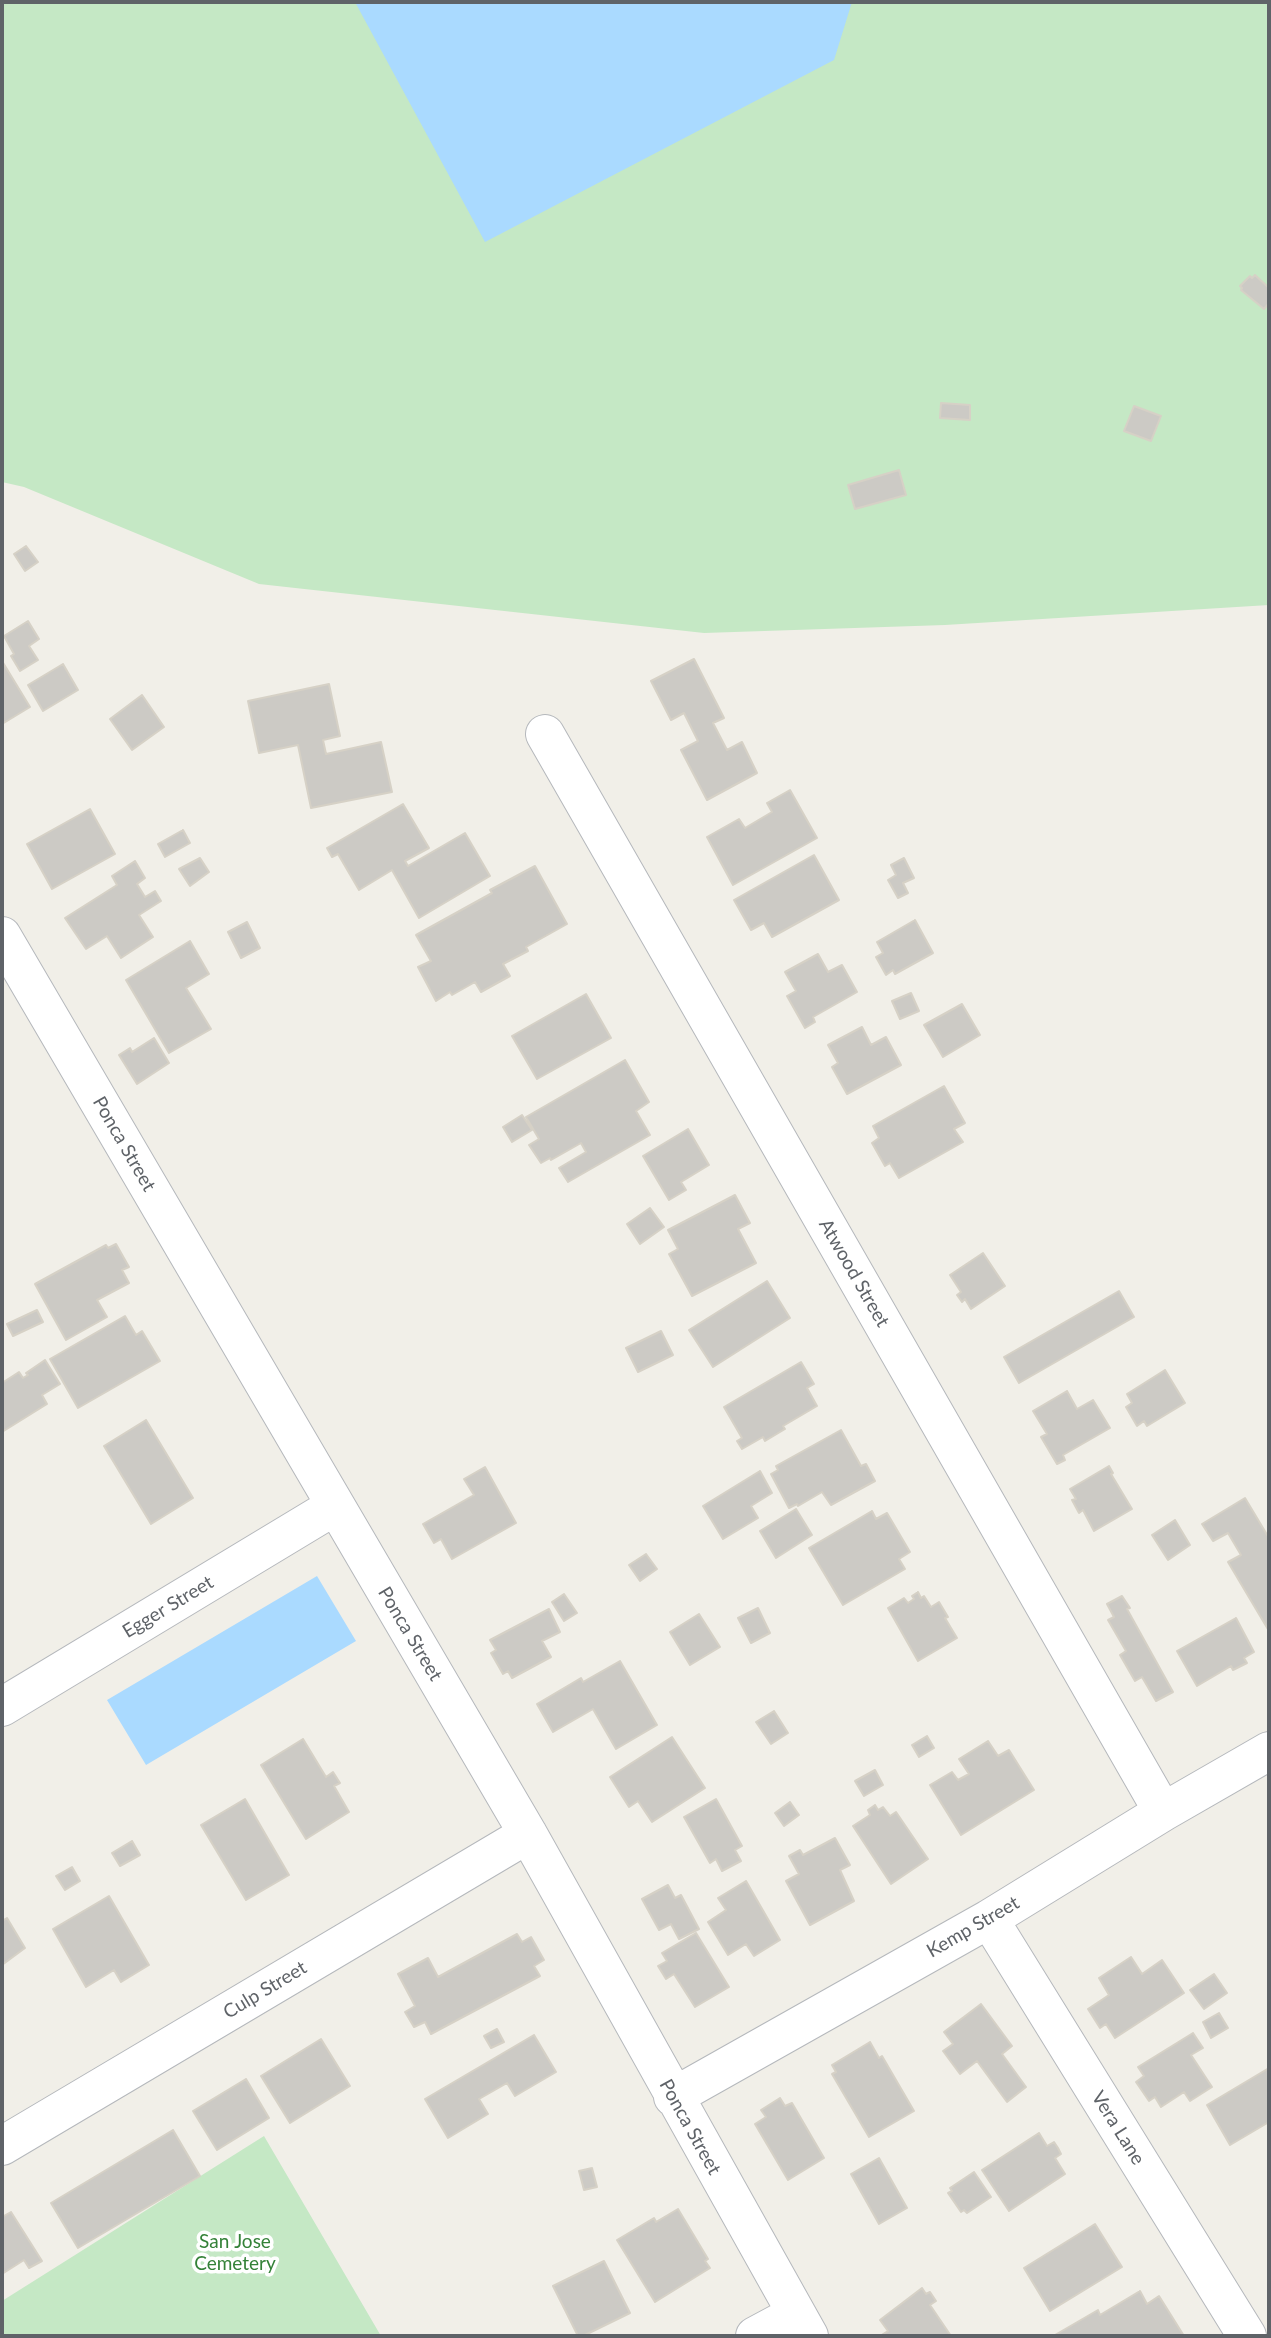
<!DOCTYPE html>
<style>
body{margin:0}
#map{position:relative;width:1271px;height:2338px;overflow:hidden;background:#f1efe8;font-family:Lato,sans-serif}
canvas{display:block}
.frame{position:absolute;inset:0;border:4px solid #5f6368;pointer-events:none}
</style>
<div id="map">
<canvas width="1271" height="2338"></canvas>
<div class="frame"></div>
</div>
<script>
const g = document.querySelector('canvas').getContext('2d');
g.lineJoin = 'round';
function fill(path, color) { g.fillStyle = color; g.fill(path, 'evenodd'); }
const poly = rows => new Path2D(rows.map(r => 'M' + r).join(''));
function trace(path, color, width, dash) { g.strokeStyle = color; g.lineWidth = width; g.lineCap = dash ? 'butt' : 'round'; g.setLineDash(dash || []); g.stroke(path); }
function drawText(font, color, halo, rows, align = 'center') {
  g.font = font + ' Lato,sans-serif'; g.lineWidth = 7; g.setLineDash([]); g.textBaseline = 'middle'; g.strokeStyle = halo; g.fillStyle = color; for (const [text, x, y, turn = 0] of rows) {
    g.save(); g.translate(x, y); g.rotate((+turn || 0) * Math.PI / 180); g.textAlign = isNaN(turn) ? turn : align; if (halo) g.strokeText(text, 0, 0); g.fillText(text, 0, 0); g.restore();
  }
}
const green = poly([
 [2,2,1269,2,1269,605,945,625,704,633,259,584,24,487,2,482],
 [264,2136,381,2336,2,2336,2,2301]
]);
const water = poly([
 [355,2,852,2,834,60,485,242],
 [317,1576,356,1641,146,1765,107,1700]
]);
const building = poly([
 [1255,275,1269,288,1269,303,1264,309,1241,290,1242,288,1240,286,1250,276,1252,278,1255,275],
 [941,403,970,405,970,420,940,418,941,403],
 [1134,406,1161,416,1151,441,1124,431,1134,406],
 [899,470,906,495,855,509,848,485,899,470],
 [26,546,38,562,25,571,14,554,26,546],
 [28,621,39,639,29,646,38,660,20,671,11,656,14,654,4,636,28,621],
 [694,659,724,718,713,723,727,750,742,742,757,773,707,800,681,750,698,741,684,713,671,720,651,681,694,659],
 [2,661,30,707,2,724,2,661],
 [63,664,78,690,43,711,28,685,63,664],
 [329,684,340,736,323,740,326,754,381,742,392,792,311,808,298,745,259,753,248,701,329,684],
 [142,695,164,727,132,750,110,719,142,695],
 [790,790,817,838,733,885,707,837,739,819,745,828,772,812,767,803,790,790],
 [403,804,429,848,405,861,408,866,465,833,490,876,419,918,392,870,359,890,338,854,332,857,327,848,403,804],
 [90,809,115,854,52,889,27,844,90,809],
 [183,830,190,843,165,857,158,844,183,830],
 [814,855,839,900,772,937,764,923,751,930,734,900,814,855],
 [200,858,209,872,190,886,179,869,200,858],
 [904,858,914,878,903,883,908,893,898,898,888,880,896,875,891,865,904,858],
 [135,861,145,878,137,884,145,897,155,891,161,901,139,915,153,937,121,958,107,936,86,949,65,918,117,885,112,876,135,861],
 [535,866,567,924,526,947,528,951,503,964,510,976,481,992,475,982,452,995,450,992,436,1001,418,967,431,961,416,935,492,893,490,890,535,866],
 [915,920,933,953,895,974,893,970,886,975,876,957,883,953,877,942,915,920],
 [247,922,260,948,241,958,228,932,247,922],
 [190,941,209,974,186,988,211,1029,169,1053,126,980,190,941],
 [818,954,828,972,842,965,857,992,813,1017,815,1022,805,1028,787,996,796,991,785,972,818,954],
 [911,993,919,1011,900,1019,892,1001,911,993],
 [586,994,611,1038,537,1079,512,1036,586,994],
 [962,1004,980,1035,943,1057,924,1025,962,1004],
 [862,1027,871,1045,886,1037,901,1065,847,1094,832,1067,838,1063,828,1045,862,1027],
 [154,1038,169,1063,137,1084,119,1055,130,1048,132,1052,154,1038],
 [625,1060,649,1102,636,1111,650,1135,568,1182,559,1168,586,1152,581,1143,551,1160,550,1158,541,1163,529,1145,539,1139,526,1117,625,1060],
 [944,1086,965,1123,954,1129,963,1142,899,1178,890,1163,885,1166,872,1143,879,1138,873,1126,944,1086],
 [522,1115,532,1130,512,1142,503,1127,522,1115],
 [688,1129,709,1165,681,1182,686,1190,669,1200,643,1156,688,1129],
 [735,1195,750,1223,738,1229,756,1263,692,1296,669,1254,678,1249,668,1230,735,1195],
 [650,1208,664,1227,640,1244,627,1224,650,1208],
 [116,1244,129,1267,122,1270,129,1283,97,1300,107,1317,66,1340,35,1284,106,1245,108,1248,116,1244],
 [983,1253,1005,1286,971,1309,965,1299,962,1302,957,1295,961,1292,950,1275,983,1253],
 [767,1281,790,1318,713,1367,689,1330,767,1281],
 [1119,1291,1134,1317,1019,1383,1004,1357,1119,1291],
 [37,1310,43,1322,13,1336,7,1324,37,1310],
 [125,1316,136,1335,142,1331,160,1361,78,1408,50,1359,125,1316],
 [661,1331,673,1355,638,1372,626,1348,661,1331],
 [45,1360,60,1384,42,1395,47,1404,2,1432,2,1383,19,1372,23,1378,28,1375,26,1373,45,1360],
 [801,1362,814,1384,807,1388,817,1406,783,1426,785,1429,765,1441,763,1437,742,1449,737,1441,742,1438,724,1407,801,1362],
 [1165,1370,1185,1403,1147,1426,1144,1421,1137,1426,1126,1407,1132,1403,1127,1394,1165,1370],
 [1067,1391,1077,1409,1093,1400,1110,1428,1063,1455,1065,1460,1057,1464,1041,1437,1047,1434,1033,1411,1067,1391],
 [146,1420,193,1498,151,1524,104,1446,146,1420],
 [841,1430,861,1466,866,1464,875,1481,831,1505,822,1492,798,1506,797,1504,789,1508,771,1474,778,1470,776,1466,841,1430],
 [1109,1466,1113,1473,1111,1474,1132,1509,1094,1531,1083,1510,1079,1513,1072,1500,1076,1499,1070,1489,1109,1466],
 [485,1467,516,1523,452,1559,441,1539,434,1543,423,1524,474,1495,464,1479,485,1467],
 [760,1471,772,1493,751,1506,758,1518,723,1539,703,1506,760,1471],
 [1245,1498,1269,1538,1269,1631,1228,1562,1241,1555,1228,1533,1213,1541,1202,1524,1245,1498],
 [796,1509,812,1535,776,1558,760,1531,796,1509],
 [872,1511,876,1519,887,1513,910,1552,899,1559,905,1569,843,1605,809,1548,872,1511],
 [1175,1520,1190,1545,1168,1560,1152,1535,1175,1520],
 [646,1554,657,1569,640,1581,629,1565,646,1554],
 [918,1592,921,1598,924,1596,931,1607,939,1602,948,1617,945,1618,957,1638,918,1661,888,1608,904,1598,908,1603,914,1599,912,1596,918,1592],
 [564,1594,577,1613,564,1621,552,1602,564,1594],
 [1122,1596,1130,1608,1127,1609,1173,1692,1156,1701,1142,1677,1135,1681,1120,1655,1126,1651,1108,1620,1114,1617,1107,1604,1122,1596],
 [758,1608,770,1633,751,1643,738,1618,758,1608],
 [549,1609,560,1632,542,1641,551,1657,512,1678,508,1671,503,1674,491,1653,496,1650,490,1640,549,1609],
 [699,1614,720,1647,690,1665,670,1632,699,1614],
 [1236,1618,1254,1652,1244,1658,1247,1663,1233,1670,1231,1666,1197,1686,1177,1651,1236,1618],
 [620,1661,657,1725,616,1749,593,1709,553,1732,537,1704,581,1678,583,1682,620,1661],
 [774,1711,788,1733,771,1744,756,1722,774,1711],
 [927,1736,934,1748,919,1757,912,1745,927,1736],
 [672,1737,705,1788,652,1822,638,1801,629,1807,610,1777,672,1737],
 [303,1739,326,1777,333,1772,340,1783,334,1786,349,1812,306,1839,261,1765,303,1739],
 [988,1741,998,1756,1009,1750,1034,1790,961,1835,930,1785,952,1772,958,1780,969,1774,959,1759,988,1741],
 [875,1770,883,1785,864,1796,855,1781,875,1770],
 [245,1799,289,1875,246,1900,201,1825,245,1799],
 [716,1799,742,1846,735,1850,741,1861,722,1871,716,1859,710,1863,684,1817,716,1799],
 [790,1802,799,1815,784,1826,775,1813,790,1802],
 [875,1805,878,1810,883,1807,890,1816,896,1812,928,1859,891,1884,853,1826,870,1815,868,1810,875,1805],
 [835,1838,850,1865,840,1870,854,1901,810,1925,786,1881,799,1874,789,1856,800,1850,803,1855,835,1838],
 [132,1841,140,1855,120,1866,112,1853,132,1841],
 [72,1867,80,1881,65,1890,56,1876,72,1867],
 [746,1881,780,1940,754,1956,746,1944,728,1955,708,1922,726,1910,718,1898,746,1881],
 [668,1885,675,1898,681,1895,699,1929,679,1939,671,1924,659,1930,642,1899,668,1885],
 [109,1896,149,1965,121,1982,114,1970,86,1987,53,1929,109,1896],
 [7,1918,25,1948,2,1965,2,1921,7,1918],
 [696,1933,729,1987,695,2007,674,1974,666,1979,658,1966,667,1961,662,1953,696,1933],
 [517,1934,522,1942,531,1937,544,1960,534,1966,540,1976,431,2034,425,2022,414,2027,405,2012,415,2006,398,1974,428,1958,438,1977,517,1934],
 [1131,1957,1142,1974,1162,1960,1184,1993,1115,2038,1106,2024,1100,2028,1088,2009,1109,1995,1099,1978,1131,1957],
 [1214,1974,1227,1993,1204,2009,1190,1990,1214,1974],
 [981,2004,1012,2046,1002,2054,1026,2087,1007,2102,977,2061,960,2074,943,2051,953,2044,944,2032,981,2004],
 [1219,2013,1228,2028,1211,2038,1203,2022,1219,2013],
 [497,2029,504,2042,491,2048,484,2036,497,2029],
 [1193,2033,1203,2048,1191,2055,1212,2087,1190,2101,1184,2092,1161,2107,1155,2097,1149,2101,1136,2082,1144,2076,1138,2067,1193,2033],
 [534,2035,556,2072,515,2096,507,2083,479,2099,488,2114,448,2138,425,2099,534,2035],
 [321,2039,350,2086,290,2123,261,2076,321,2039],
 [870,2042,879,2058,882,2056,914,2111,869,2137,832,2074,836,2072,832,2065,870,2042],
 [1269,2068,1269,2122,1230,2145,1207,2105,1269,2068],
 [246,2079,269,2118,217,2150,193,2111,246,2079],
 [780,2098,785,2106,792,2103,824,2158,788,2180,755,2124,766,2117,761,2110,780,2098],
 [173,2130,200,2176,78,2248,51,2203,173,2130],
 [1039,2133,1047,2146,1054,2142,1058,2148,1061,2154,1055,2158,1065,2174,1009,2211,982,2170,1039,2133],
 [879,2158,907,2208,879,2224,851,2174,879,2158],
 [592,2168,597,2187,584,2190,579,2171,592,2168],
 [974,2172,991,2197,967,2213,964,2210,961,2212,948,2193,952,2191,950,2188,974,2172],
 [678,2209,708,2259,705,2261,710,2268,655,2302,617,2240,654,2218,656,2222,678,2209],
 [11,2212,42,2261,29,2268,24,2260,2,2274,2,2217,11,2212],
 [1095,2224,1122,2267,1050,2311,1024,2268,1095,2224],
 [604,2261,630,2313,583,2336,578,2336,553,2286,604,2261],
 [922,2288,926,2294,930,2292,936,2301,930,2305,951,2336,880,2336,888,2331,880,2320,922,2288],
 [1140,2291,1147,2304,1159,2296,1184,2336,1055,2335,1098,2310,1100,2315,1140,2291]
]);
const street = poly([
 [545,734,1163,1812],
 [2,936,528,1834,809,2336],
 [2,1707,335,1506],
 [989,1919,1247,2336],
 [673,2097,989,1919,1163,1812,1269,1751],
 [2,2146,528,1834],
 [755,2336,796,2314]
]);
const streetNames = [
 ["Ponca Street",124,1144,60],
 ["Atwood Street",854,1273,60],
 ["Egger Street",168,1607,-31],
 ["Ponca Street",410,1634,59],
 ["Kemp Street",973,1927,-30],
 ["Culp Street",265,1990,-31],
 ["Ponca Street",690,2127,61],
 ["Vera Lane",1118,2128,58]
];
const parkNames = [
 ["San Jose",235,2242],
 ["Cemetery",235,2264]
];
fill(green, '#c5e8c5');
fill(water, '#aadaff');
fill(building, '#cccac5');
trace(building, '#d6d1c6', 2);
trace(street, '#b5b8bc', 40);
trace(street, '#fff', 38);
drawText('19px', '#5f6368', '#fff', streetNames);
drawText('19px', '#348238', '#fff', parkNames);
</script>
